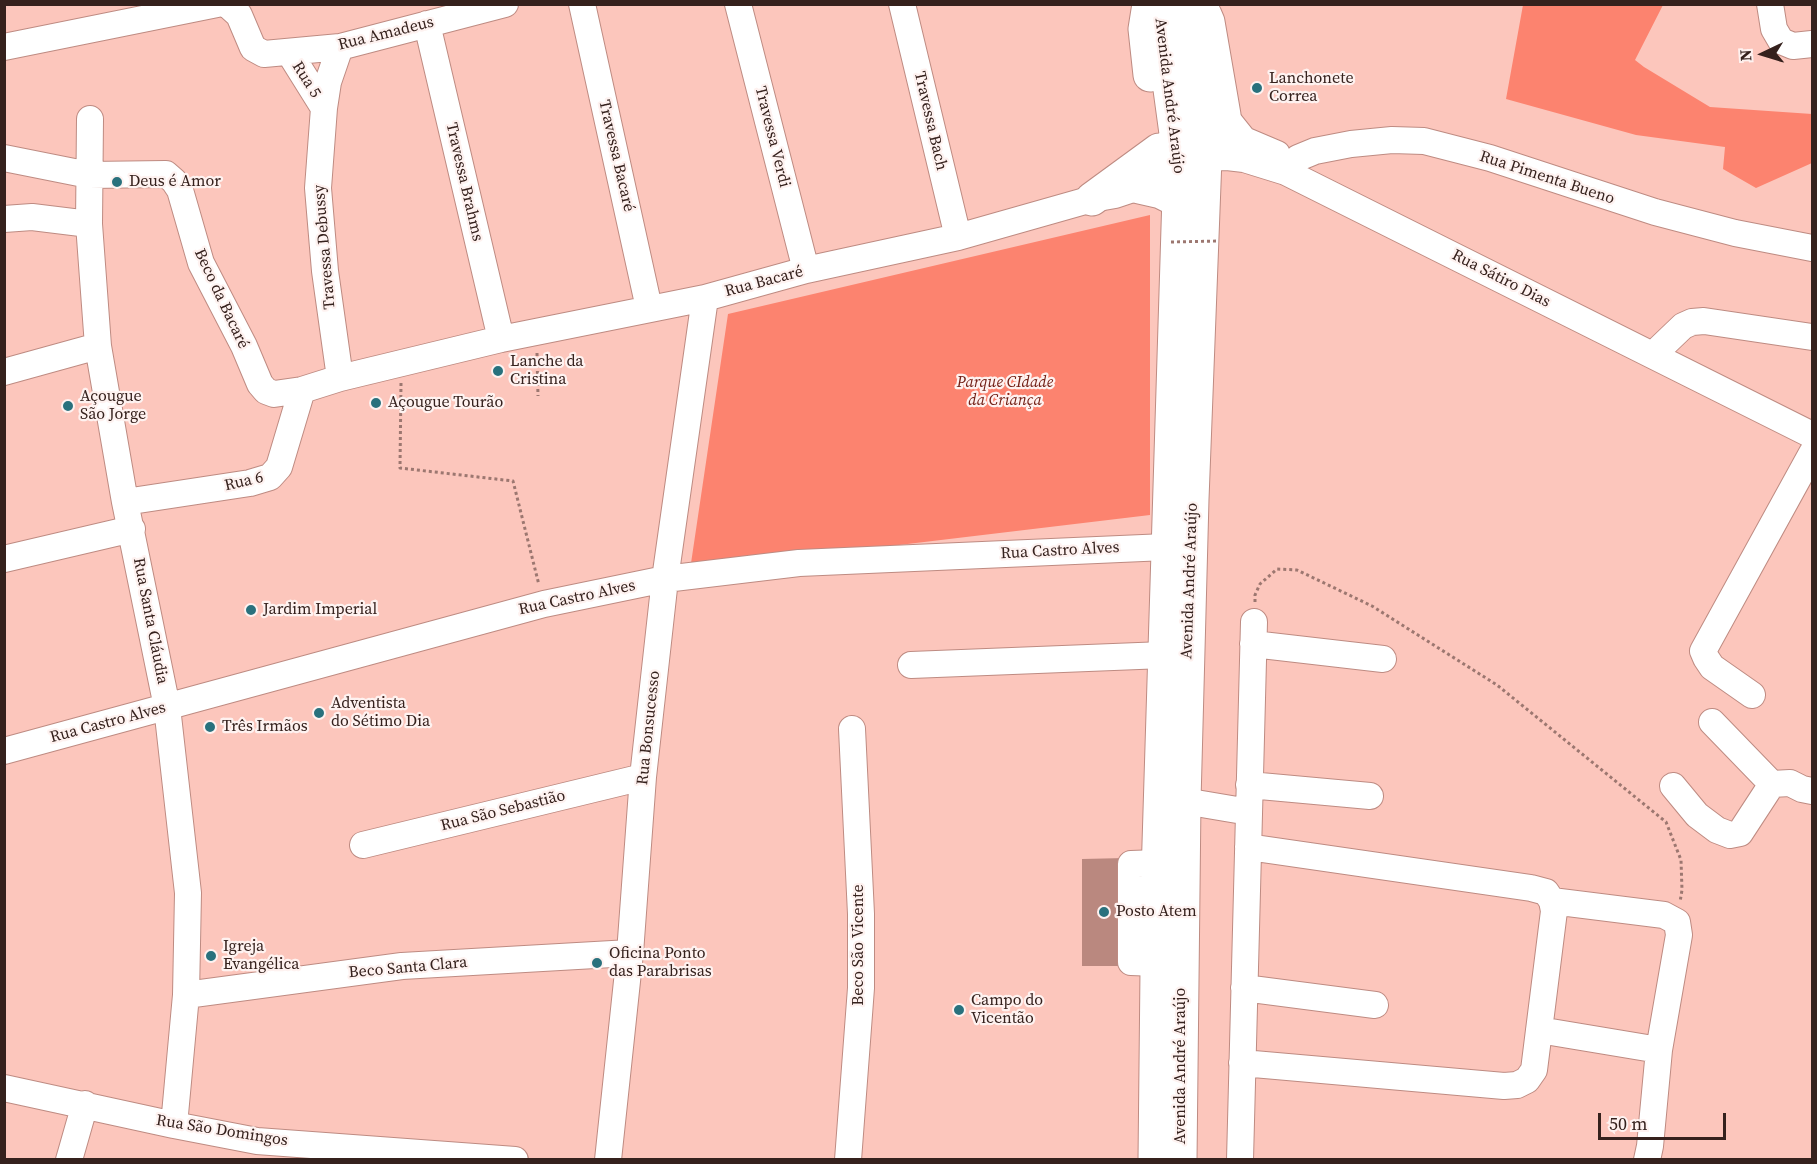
<!DOCTYPE html>
<meta charset="utf-8">
<style>
body{margin:0}
#map{position:relative;width:1817px;height:1164px;overflow:hidden;background:#fcc6bc;font-family:"Source Serif 4",serif}
canvas{display:block}
.frame{position:absolute;inset:0;border:6px solid #35211d;pointer-events:none}
.north{position:absolute;left:1733px;top:24px;width:60px;height:60px;-webkit-text-stroke:4px #fef2f0;paint-order:stroke;rotate:266deg;font-size:16px;font-weight:700;line-height:24px;text-align:center;color:#35211d}
.north::after{content:'';display:block;margin:auto;width:21px;height:27px;background:#35211d;clip-path:polygon(50% 0,100% 100%,50% 72%,0 100%)}
.scale{position:absolute;left:1598px;top:1113px;width:128px;height:27px;box-sizing:border-box;border:3px solid #35211d;border-top:0;padding-left:8px;font-size:18px;line-height:21px;white-space:nowrap;color:#35211d;-webkit-text-stroke:4px #fef2f0;paint-order:stroke}
</style>
<div id="map">
<canvas width="1817" height="1164"></canvas>
<div class="frame"></div>
<div class="north">N</div>
<div class="scale">50 m</div>
</div>
<script>
const g = document.querySelector('canvas').getContext('2d');
g.lineJoin = 'round';
function fill(path, color) { g.fillStyle = color; g.fill(path, 'evenodd'); }
const poly = rows => new Path2D(rows.map(r => 'M' + r).join(''));
function trace(path, color, width, dash) { g.strokeStyle = color; g.lineWidth = width; g.lineCap = dash ? 'butt' : 'round'; g.setLineDash(dash || []); g.stroke(path); }
function drawText(font, color, halo, rows, align = 'center') {
  g.font = font + ' "Source Serif 4",serif'; g.lineWidth = 4.5; g.setLineDash([]); g.textBaseline = 'middle'; g.strokeStyle = halo; g.fillStyle = color; for (const [text, x, y, turn = 0] of rows) {
    g.save(); g.translate(x, y); g.rotate((+turn || 0) * Math.PI / 180); g.textAlign = isNaN(turn) ? turn : align; if (halo) g.strokeText(text, 0, 0); g.fillText(text, 0, 0); g.restore();
  }
}
const green = poly([
 [1523,5,1663,5,1635,60,1644,67,1710,107,1812,114,1812,163,1756,188,1723,169,1725,147,1636,135,1506,99],
 [1150,215,1150,515,690,570,728,314]
]);
const building = poly([
 [1126,858,1126,966,1082,966,1082,859]
]);
const path = poly([
 [537,353,538,396],
 [401,383,400,468,513,481,539,585],
 [1255,602,1255,595,1260,584,1277,569,1297,570,1372,606,1497,685,1666,822,1681,860,1682,890,1680,902]
]);
const minor = poly([
 [224,4,229,6,239,15,253,48,264,54,340,47,505,4],
 [582,4,649,308],
 [738,4,806,270],
 [902,4,958,237],
 [1770,4,1774,29,1781,41,1793,46,1812,44],
 [427,24,501,339],
 [4,47,217,4],
 [340,47,328,82,324,108,318,188,325,271,340,378],
 [289,52,324,108],
 [1224,115,1244,140,1277,154],
 [90,119,89,224,98,346,125,502,167,707,188,893,186,995,174,1125],
 [4,158,89,175,166,174,174,181,180,190,201,263,244,346,260,384,266,391,274,394,302,390,340,378,501,339,705,298,806,270,958,237,1092,199,1115,195,1139,187,1180,163,1205,158,1227,157,1244,159,1286,172,1812,435],
 [1286,172,1298,158,1315,151,1351,144,1392,140,1424,141,1490,158,1655,212,1735,233,1812,248],
 [4,219,32,217,89,224],
 [1656,357,1660,348,1683,326,1692,322,1704,321,1812,337],
 [4,372,98,346],
 [125,502,250,483,270,477,279,467,302,390],
 [4,559,132,529],
 [1253,644,1383,659],
 [911,665,1164,655],
 [1752,695,1712,667,1706,658,1703,651,1812,453],
 [1712,722,1772,784],
 [4,751,544,604,665,579,799,563,1166,547],
 [1249,785,1370,796],
 [1673,786,1697,815,1717,830,1730,835,1740,833,1772,784,1790,783,1802,789,1812,791],
 [1184,801,1249,812],
 [363,845,643,777],
 [1552,901,1664,915,1677,922,1679,935,1659,1050,1650,1146,1647,1160],
 [1157,963,1131,962,1131,864,1158,863],
 [1244,988,1375,1005],
 [186,995,402,966,630,953],
 [1539,1030,1659,1050],
 [1242,1063,1504,1086,1517,1085,1527,1080,1534,1070,1554,911,1552,901,1546,892,1531,888,1248,847],
 [4,1088,174,1125,257,1141,515,1160],
 [69,1160,85,1104],
 [608,1160,630,953,643,777,665,579,705,298],
 [848,1160,861,988,861,914,852,729],
 [1240,1160,1254,622]
]);
const major = poly([
 [1149,4,1145,29,1150,75],
 [1177,4,1202,124,1205,158,1192,499,1184,801,1180,1160],
 [1194,4,1205,15,1208,22,1224,115,1222,134,1217,145,1213,150],
 [1139,187,1161,192,1179,201],
 [1092,199,1159,150],
 [1155,1160,1158,876,1180,163,1164,45]
]);
const pathBridge = poly([
 [1171,242,1219,241]
]);
const markers = [
 [1257,88,6,"#29717d"],
 [117,182,6,"#29717d"],
 [498,371,6,"#29717d"],
 [376,403,6,"#29717d"],
 [68,406,6,"#29717d"],
 [251,610,6,"#29717d"],
 [319,713,6,"#29717d"],
 [210,727,6,"#29717d"],
 [1104,912,6,"#29717d"],
 [211,956,6,"#29717d"],
 [597,963,6,"#29717d"],
 [959,1010,6,"#29717d"]
];
const streetNames = [
 ["Rua Amadeus",386,34,-14],
 ["Rua 5",306,80,58],
 ["Avenida André Araújo",1169,96,83],
 ["Travessa Bach",930,121,77],
 ["Travessa Verdi",772,137,76],
 ["Travessa Bacaré",616,156,77],
 ["Rua Pimenta Bueno",1547,178,18],
 ["Travessa Brahms",464,182,77],
 ["Travessa Debussy",325,247,-95],
 ["Rua Sátiro Dias",1501,279,27],
 ["Rua Bacaré",764,282,-15],
 ["Beco da Bacaré",221,299,65],
 ["Rua 6",244,482,-13],
 ["Rua Castro Alves",1060,551,-3],
 ["Avenida André Araújo",1190,581,-88],
 ["Rua Castro Alves",577,598,-12],
 ["Rua Santa Cláudia",150,621,79],
 ["Rua Castro Alves",108,723,-15],
 ["Rua Bonsucesso",649,728,-84],
 ["Rua São Sebastião",503,811,-14],
 ["Beco São Vicente",859,945,-90],
 ["Beco Santa Clara",408,968,-5],
 ["Avenida André Araújo",1181,1066,-90],
 ["Rua São Domingos",222,1131,9]
];
const poiNames = [
 ["Lanchonete",1269,79],
 ["Correa",1269,97],
 ["Deus é Amor",129,182],
 ["Lanche da",510,362],
 ["Cristina",510,380],
 ["Açougue",80,397],
 ["São Jorge",80,415],
 ["Açougue Tourão",388,403],
 ["Jardim Imperial",263,610],
 ["Adventista",331,704],
 ["do Sétimo Dia",331,722],
 ["Três Irmãos",222,727],
 ["Posto Atem",1116,912],
 ["Igreja",223,947],
 ["Evangélica",223,965],
 ["Oficina Ponto",609,954],
 ["das Parabrisas",609,972],
 ["Campo do",971,1001],
 ["Vicentão",971,1019]
];
const parkNames = [
 ["Parque CIdade",1005,383],
 ["da Criança",1005,401]
];
fill(green, '#fc836f');
fill(building, '#ba887f');
trace(minor, '#be8b82', 28);
trace(major, '#be8b82', 35);
trace(path, '#9c7770', 3, [3, 3]);
trace(minor, '#fff', 26);
trace(major, '#fff', 33);
trace(pathBridge, '#9c7770', 3, [3, 3]);
for (const [x, y, r, color] of markers) { const dot = new Path2D(); dot.arc(x, y, r, 0, 2 * Math.PI); g.fillStyle = color; g.fill(dot); trace(dot, '#fef2f0', 2); }
drawText('16px', '#35211d', '#fef2f0', streetNames);
drawText('16px', '#35211d', '#fef2f0', poiNames, 'left');
drawText('italic 16px', '#732016', '#fef2f0', parkNames);
</script>
